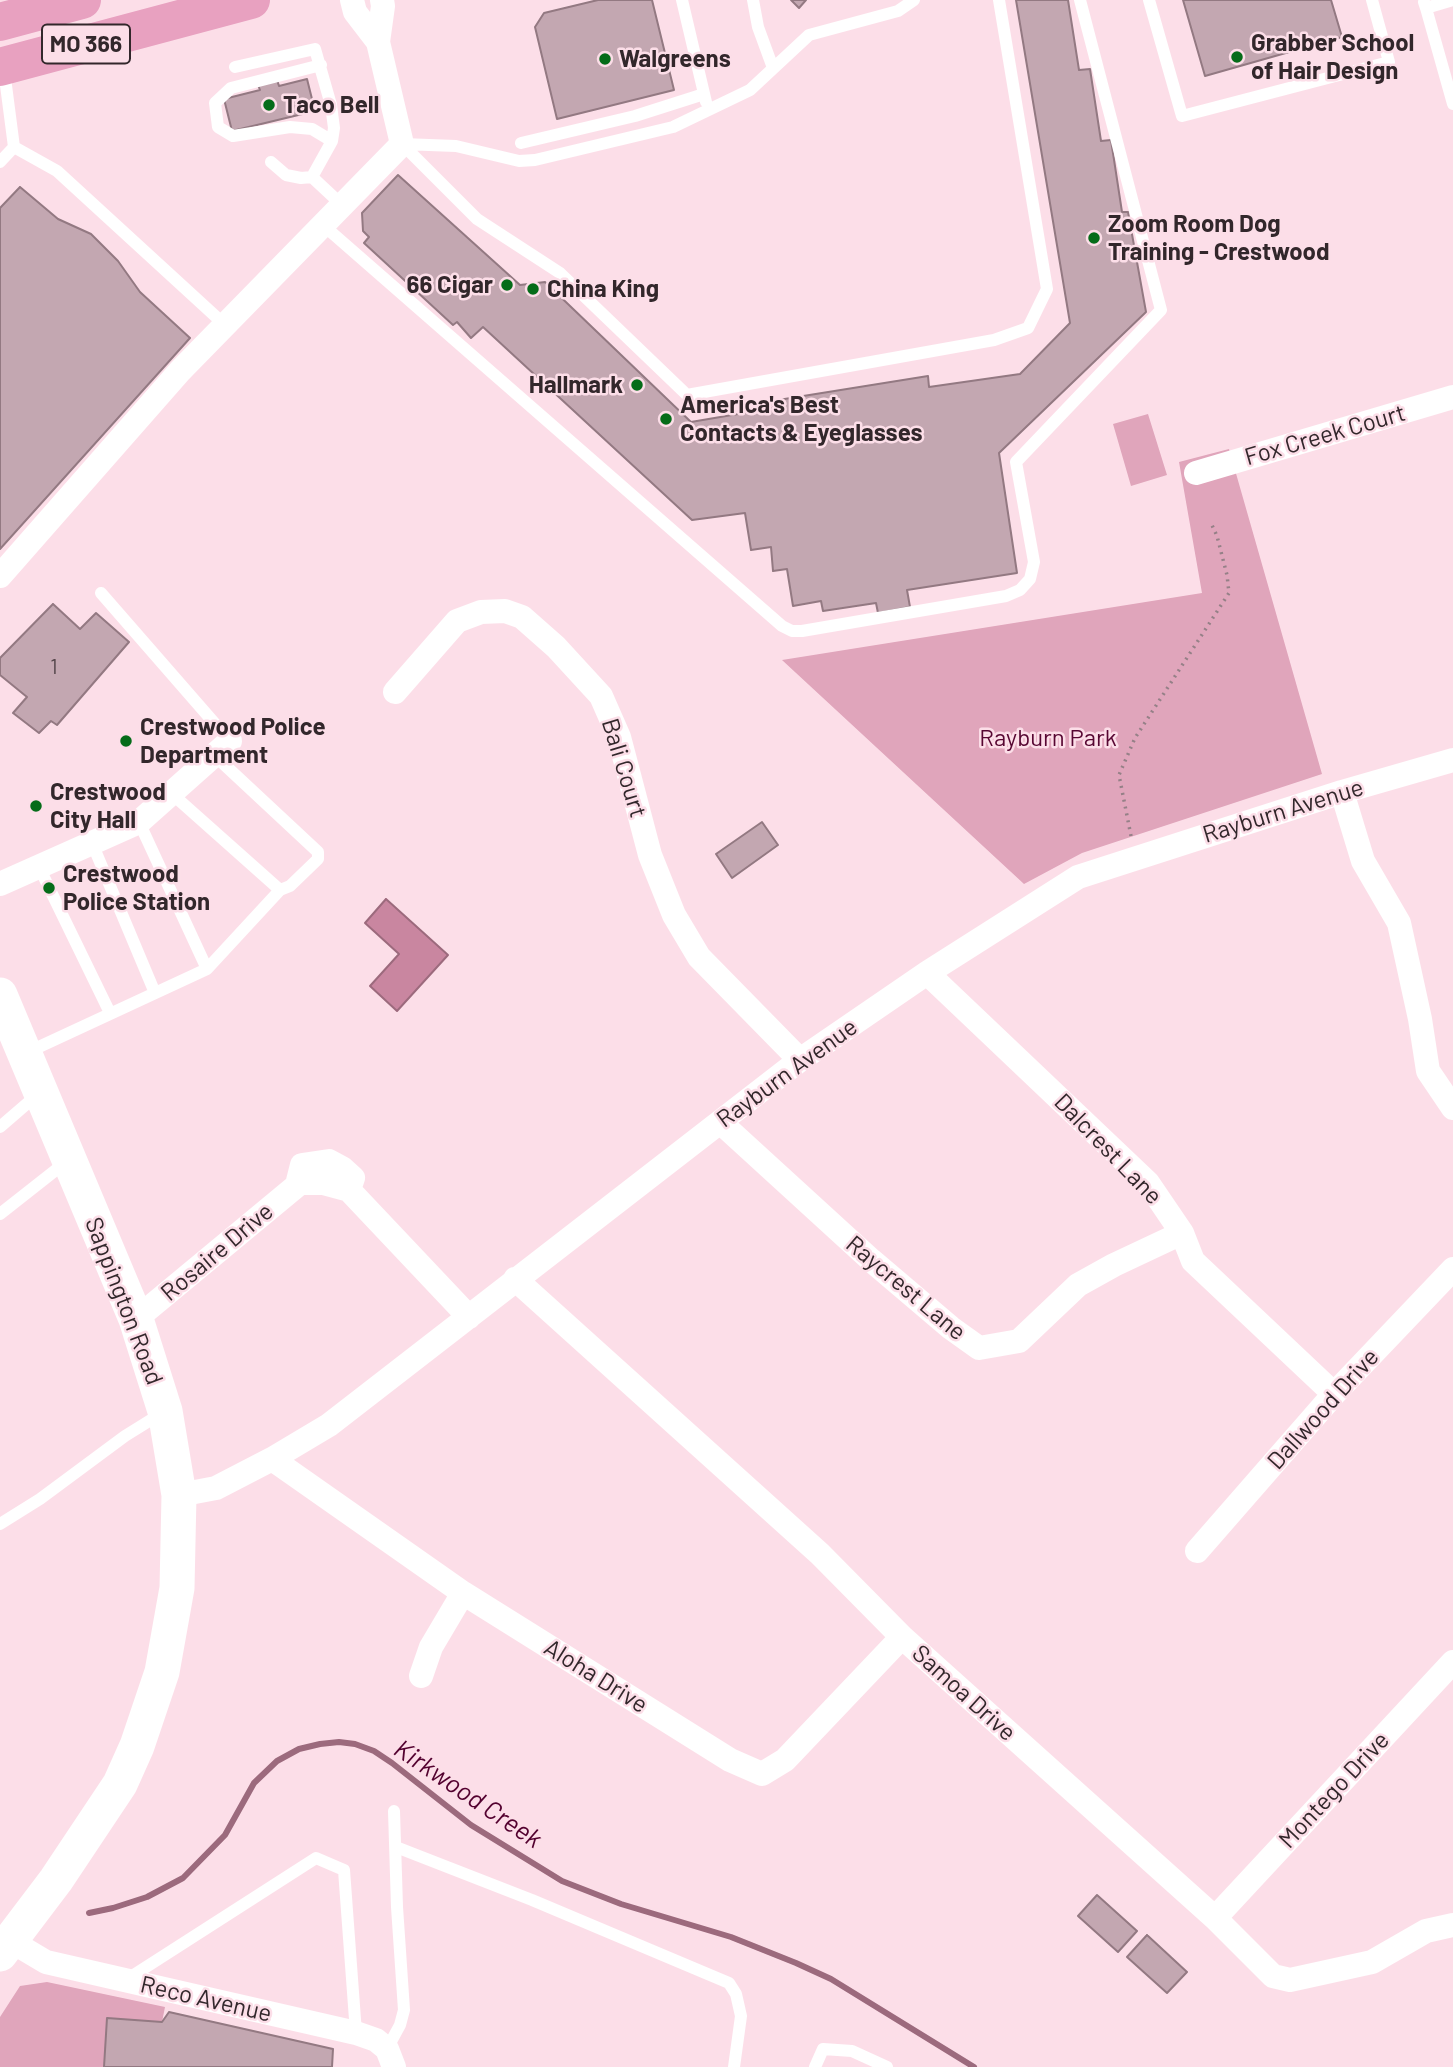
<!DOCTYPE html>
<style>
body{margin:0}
canvas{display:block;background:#fcdee8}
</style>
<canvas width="1453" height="2067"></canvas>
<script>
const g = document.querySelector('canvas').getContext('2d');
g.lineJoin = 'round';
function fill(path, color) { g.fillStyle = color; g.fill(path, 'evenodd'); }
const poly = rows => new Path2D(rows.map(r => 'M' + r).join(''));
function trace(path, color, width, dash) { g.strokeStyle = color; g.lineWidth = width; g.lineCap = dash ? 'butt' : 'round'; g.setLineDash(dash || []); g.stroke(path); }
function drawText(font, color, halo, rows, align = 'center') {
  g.font = font + ' Barlow,sans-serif'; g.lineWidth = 5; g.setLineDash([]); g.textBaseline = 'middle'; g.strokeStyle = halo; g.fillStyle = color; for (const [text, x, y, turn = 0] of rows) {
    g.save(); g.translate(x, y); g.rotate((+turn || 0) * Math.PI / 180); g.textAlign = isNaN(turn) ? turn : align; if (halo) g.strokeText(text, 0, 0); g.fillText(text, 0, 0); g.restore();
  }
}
const green = poly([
 [1148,414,1167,475,1131,486,1113,424],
 [1229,449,1322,774,1082,853,1024,884,782,660,1202,593,1179,462],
 [47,1982,165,2007,162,2022,107,2018,104,2067,0,2067,0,2017,20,1986]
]);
const water = poly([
 [386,899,448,955,397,1011,370,986,399,954,365,923,386,899]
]);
const stream = poly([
 [89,1913,113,1908,147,1897,183,1878,225,1835,254,1783,277,1761,299,1749,320,1744,339,1742,355,1744,374,1751,392,1763,471,1825,562,1881,621,1904,731,1937,796,1963,831,1979,974,2067]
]);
const building = poly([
 [598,0,652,0,674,90,557,119,535,27,544,13,598,0],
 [791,0,806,0,799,8,791,0],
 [1016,0,1068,0,1079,70,1090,69,1101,141,1111,140,1122,212,1128,212,1146,312,999,453,1017,573,907,590,910,607,878,613,876,603,823,611,821,601,793,606,787,569,773,571,771,547,751,550,745,513,692,520,483,327,471,338,457,322,453,325,364,243,369,237,363,231,362,213,398,175,520,285,545,282,691,422,773,408,772,401,928,376,929,387,1020,374,1070,323,1016,0],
 [1183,0,1331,0,1342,37,1205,76,1183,0],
 [307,79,315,111,232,131,224,99,260,90,258,85,277,80,279,86,307,79],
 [20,187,58,219,91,234,118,261,140,292,190,338,0,549,0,208,20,187],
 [53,604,80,629,96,613,129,642,57,725,51,721,39,733,13,713,27,697,0,675,0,658,53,604],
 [762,822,778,845,732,878,716,854,762,822],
 [1097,1895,1137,1931,1118,1952,1078,1916,1097,1895],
 [1147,1935,1187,1972,1167,1993,1127,1957,1147,1935],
 [169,2012,333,2049,332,2067,104,2067,107,2018,162,2022,169,2012]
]);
const path = poly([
 [1131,836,1119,775,1135,738,1229,593,1227,575,1217,536,1211,523]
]);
const lane = poly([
 [682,0,706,102],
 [753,0,758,27,773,68],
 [1149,0,1182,116,1389,62,1372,0],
 [1424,2,1426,8,1453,0],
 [1426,8,1453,104],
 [321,65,231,88,215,103,218,127,233,136,290,127,312,129,332,141],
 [235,67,315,49,331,105,334,128,332,141,312,177,342,205],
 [521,143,635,116,704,94],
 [402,144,477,219,560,273,687,395,994,340,1028,328,1047,289,999,0],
 [402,144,456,146,519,161,535,160,673,127,750,90,809,35,898,11,914,0],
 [14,147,57,171,225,325],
 [0,162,14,147,4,70],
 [271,162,286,175,301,178,312,177],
 [323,225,782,626,792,631,802,631,1006,596,1020,590,1030,579,1034,562,1016,462,1161,310,1080,0],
 [101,593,230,741],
 [171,793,280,890],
 [139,822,207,969],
 [92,843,155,993],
 [39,867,110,1013],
 [28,1052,207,969,280,890,290,886,318,859,318,852,214,755],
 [0,1127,37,1095],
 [0,1214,66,1162],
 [0,1524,40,1499,125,1436,162,1413],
 [396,1847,532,1900,729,1983,736,1994,741,2016,734,2067],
 [129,1978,316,1858,344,1870,356,2033],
 [387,2049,400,2025,404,2010,397,1907,394,1811],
 [815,2067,823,2049,852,2051,887,2067]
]);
const street = poly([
 [352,0,355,12,378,42],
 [1196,473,1453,397],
 [0,576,180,371,402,144,378,42,383,6,382,0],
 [395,692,457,621,481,612,505,611,522,617,556,647,601,696,619,737,650,855,674,915,699,957,800,1060],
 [1342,792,1363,861,1399,923,1420,1019,1428,1071,1453,1108],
 [0,884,139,822,230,741],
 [927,973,1148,1183,1182,1233,1193,1261,1334,1394],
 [720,1122,871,1260,951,1328,979,1348,1019,1341,1078,1285,1114,1265,1182,1233],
 [297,1185,302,1165,329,1161,342,1168,353,1178,349,1190],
 [515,1279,820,1554,902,1637,1215,1918,1273,1976,1290,1980,1372,1962,1426,1931,1453,1925],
 [136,1319,300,1183,323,1183,349,1190,469,1317],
 [272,1459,463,1593,730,1760,762,1774,785,1760,902,1637],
 [179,1495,216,1488,272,1459,329,1425,800,1060,927,973,1078,877,1342,792,1453,760],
 [1197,1551,1334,1394,1453,1269],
 [421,1676,431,1647,463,1593],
 [1215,1918,1453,1662],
 [9,1940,46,1962,356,2033,376,2040,387,2049,394,2067]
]);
const secondary = poly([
 [0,995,136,1319,165,1411,179,1495,177,1588,162,1672,137,1746,120,1784,56,1880,0,1954]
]);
const primary = poly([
 [0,22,82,0],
 [0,67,251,0]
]);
const markers = [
 [1237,57,7,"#056c19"],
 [605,59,7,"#056c19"],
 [269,105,7,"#056c19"],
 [1094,238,7,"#056c19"],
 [507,285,7,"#056c19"],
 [533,289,7,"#056c19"],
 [637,385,7,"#056c19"],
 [666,419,7,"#056c19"],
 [126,741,7,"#056c19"],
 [36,806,7,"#056c19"],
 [49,888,7,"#056c19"]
];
const numberNames = [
 ["1",54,667]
];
const shields = [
 [86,44,88]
];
const shieldNames = [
 ["MO 366",86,44]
];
const poiNames = [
 ["Grabber School",1251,43],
 ["of Hair Design",1251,71],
 ["Walgreens",619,59],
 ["Taco Bell",283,105],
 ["Zoom Room Dog",1108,224],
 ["Training - Crestwood",1108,252],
 ["66 Cigar",493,285,"right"],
 ["China King",547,289],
 ["Hallmark",623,385,"right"],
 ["America's Best",680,405],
 ["Contacts & Eyeglasses",680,433],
 ["Crestwood Police",140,727],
 ["Department",140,755],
 ["Crestwood",50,792],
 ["City Hall",50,820],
 ["Crestwood",63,874],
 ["Police Station",63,902]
];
const streetNames = [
 ["Fox Creek Court",1325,435,-16],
 ["Bali Court",624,768,73],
 ["Rayburn Avenue",1283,811,-17],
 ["Rayburn Avenue",787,1073,-36],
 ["Dalcrest Lane",1108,1149,46],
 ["Rosaire Drive",217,1252,-40],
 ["Raycrest Lane",906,1288,40],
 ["Sappington Road",124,1301,69],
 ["Dallwood Drive",1323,1409,-48],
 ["Aloha Drive",596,1676,32],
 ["Samoa Drive",964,1693,42],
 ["Montego Drive",1334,1790,-47],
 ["Reco Avenue",206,1999,13]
];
const parkNames = [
 ["Rayburn Park",1048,738]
];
const waterNames = [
 ["Kirkwood Creek",468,1794,34]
];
fill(green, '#e0a5bb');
fill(water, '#c986a0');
trace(water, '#9c6a7d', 2);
trace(stream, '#9c6a7d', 6);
fill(building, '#c3a7b1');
trace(building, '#937982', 2);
trace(path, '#958087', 3.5, [2, 5]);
trace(lane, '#fff', 12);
trace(street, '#fff', 24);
trace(secondary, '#fff', 35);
trace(primary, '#e8a1c0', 38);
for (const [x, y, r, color] of markers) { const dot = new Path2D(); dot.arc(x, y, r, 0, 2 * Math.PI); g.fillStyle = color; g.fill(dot); trace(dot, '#fcdee8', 2.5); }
drawText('21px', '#56474c', null, numberNames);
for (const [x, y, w] of shields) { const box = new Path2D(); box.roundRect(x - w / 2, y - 19.5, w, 39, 5); g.fillStyle = '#fcdee8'; g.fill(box); trace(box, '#32272b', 2); }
drawText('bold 23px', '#32272b', null, shieldNames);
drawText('bold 24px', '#32272b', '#fcdee8', poiNames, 'left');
drawText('24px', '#32272b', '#fcdee8', streetNames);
drawText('24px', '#570632', '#fcdee8', parkNames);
drawText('italic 26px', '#53012f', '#fcdee8', waterNames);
</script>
